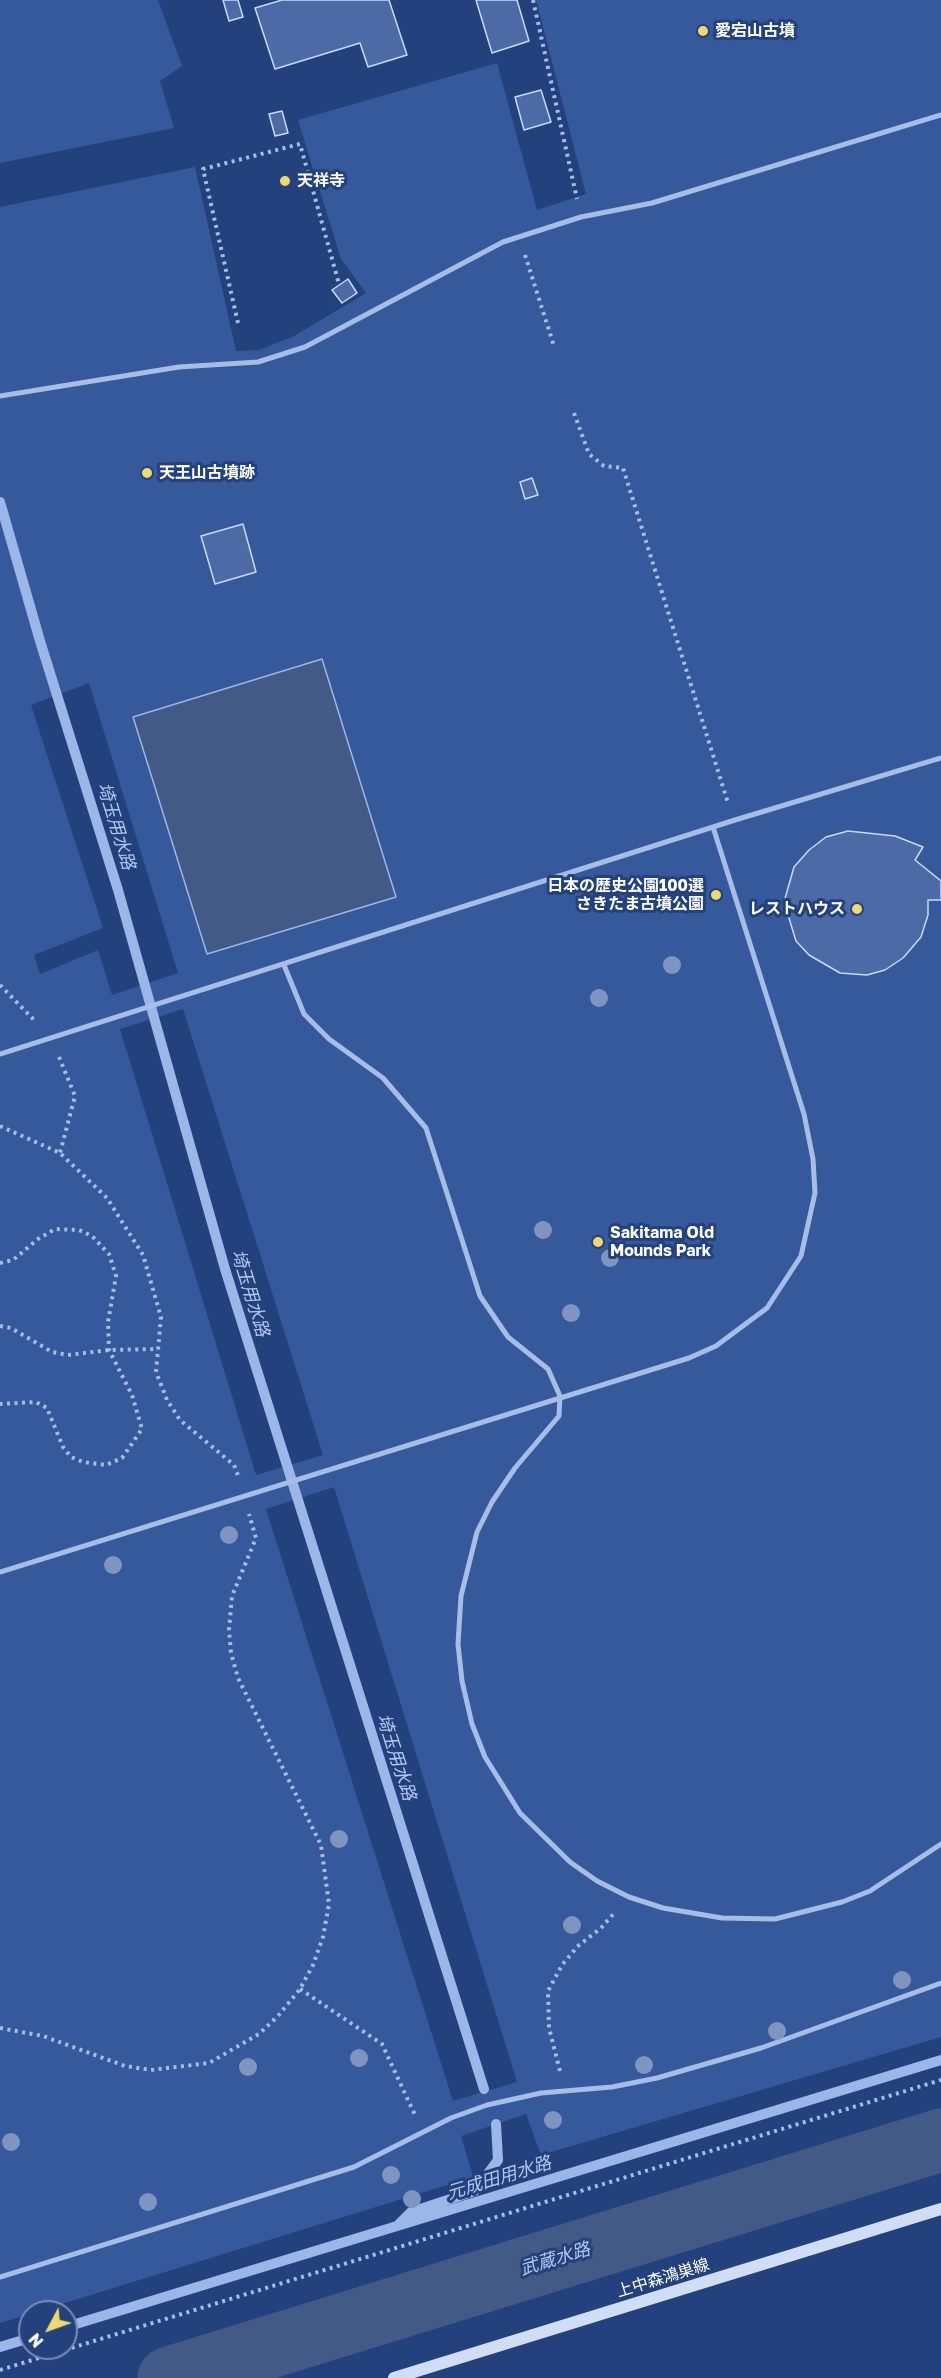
<!DOCTYPE html>
<meta charset="utf-8">
<style>
body{margin:0}
#map{position:relative;width:941px;height:2378px;overflow:hidden;background:#23417d;font-family:"Golos Text",sans-serif}
canvas{display:block}
.north{position:absolute;left:18px;top:2300px;width:60px;height:60px;box-sizing:border-box;background:#23417d;border:2px solid #7b8db1;border-radius:50%;rotate:229deg;font-size:16px;font-weight:700;line-height:24px;text-align:center;color:#fff}
.north::after{content:'';display:block;margin:auto;width:21px;height:27px;background:#f1d86a;clip-path:polygon(50% 0,100% 100%,50% 72%,0 100%)}
</style>
<div id="map">
<canvas width="941" height="2378"></canvas>
<div class="north">N</div>
</div>
<script>
const g = document.querySelector('canvas').getContext('2d');
g.lineJoin = 'round';
function fill(path, color) { g.fillStyle = color; g.fill(path, 'evenodd'); }
const poly = rows => new Path2D(rows.map(r => 'M' + r).join(''));
function trace(path, color, width, dash) { g.strokeStyle = color; g.lineWidth = width; g.lineCap = dash ? 'butt' : 'round'; g.setLineDash(dash || []); g.stroke(path); }
function drawText(font, color, halo, rows, align = 'center') {
  g.font = font + ' "Golos Text","Noto Sans JP",sans-serif'; g.lineWidth = 6; g.setLineDash([]); g.textBaseline = 'middle'; g.strokeStyle = halo; g.fillStyle = color; for (const [text, x, y, turn = 0] of rows) {
    g.save(); g.translate(x, y); g.rotate((+turn || 0) * Math.PI / 180); g.textAlign = isNaN(turn) ? turn : align; if (halo) g.strokeText(text, 0, 0); g.fillText(text, 0, 0); g.restore();
  }
}
const green = poly([
 [0,0,158,0,182,66,160,81,174,128,0,163],
 [536,0,941,0,941,2037,541,2155,526,2114,461,2136,473,2177,0,2323,0,207,195,167,236,351,259,350,294,336,366,293,341,259,298,120,497,63,537,210,586,194],
 [89,683,178,973,112,995,98,950,40,974,34,955,103,928,31,705],
 [183,1009,323,1455,256,1475,120,1029],
 [334,1487,517,2082,453,2101,266,1509]
]);
const water = poly([
 [322,659,396,897,207,954,133,717,322,659]
]);
const stream = poly([
 [0,502,40,641,118,890,225,1269,484,2089],
 [399,2224,411,2212,475,2191,498,2160,496,2124],
 [66,2327,941,2060],
 [0,2347,30,2338]
]);
const river = poly([
 [169,2378,941,2140]
]);
const building = poly([
 [223,0,238,0,243,17,229,21,223,0],
 [282,0,389,0,407,55,368,67,360,43,275,69,255,8,282,0],
 [476,0,517,0,529,41,492,53,476,0],
 [541,90,551,122,524,130,515,97,541,90],
 [282,111,288,133,275,136,269,114,282,111],
 [348,279,357,293,342,303,332,290,348,279],
 [532,478,538,495,525,499,520,482,532,478],
 [243,524,256,572,215,584,201,536,243,524],
 [848,831,895,836,923,847,915,860,941,881,941,900,928,900,928,915,921,937,903,958,885,970,867,975,840,973,809,955,796,941,784,902,794,867,809,850,826,837,848,831]
]);
const path = poly([
 [533,0,577,199],
 [525,255,554,346],
 [238,323,203,169,300,144,339,284],
 [574,413,589,454,604,466,623,468,728,803],
 [0,985,35,1021],
 [59,1057,75,1096,60,1153],
 [0,1126,60,1153,107,1198,143,1255,161,1317,156,1372,167,1400,180,1420,234,1465,239,1478],
 [0,1263,13,1260,38,1239,55,1229,79,1230,92,1236,109,1254,116,1276,108,1322,109,1350,132,1395,142,1429,122,1458,106,1465,83,1462,71,1457,63,1447,47,1408,36,1402,0,1404],
 [0,1326,11,1328,52,1352,68,1355,109,1350,158,1349],
 [300,1989,382,2044,415,2115],
 [0,2028,43,2036,125,2066,151,2070,209,2063,259,2034,278,2016,300,1989,313,1965,323,1937,329,1904,321,1845,238,1678,231,1653,229,1630,232,1596,256,1538,249,1514],
 [560,2071,549,2028,548,1991,562,1965,578,1946,601,1928,616,1911],
 [0,2370,941,2080]
]);
const pedestrian = poly([
 [0,396,179,367,258,362,305,347,503,242,581,217,652,203,941,115],
 [284,965,304,1014,329,1039,383,1078,426,1128,480,1296,508,1337,548,1369,560,1396,559,1416,515,1468,492,1502,477,1532,461,1596,458,1644,462,1681,472,1724,485,1757,520,1813,570,1862,597,1881,629,1897,663,1908,722,1918,775,1919,842,1902,870,1891,941,1844],
 [0,1054,735,820,941,758],
 [0,1572,689,1358,716,1346,767,1308,801,1256,815,1193,813,1159,804,1114,713,827],
 [0,2277,354,2167,451,2118,487,2105,541,2093,612,2087,657,2078,761,2048,941,1983]
]);
const secondary = poly([
 [394,2378,941,2209]
]);
const trees = [
 [672,965],
 [599,998],
 [543,1230],
 [610,1258],
 [571,1313],
 [229,1535],
 [113,1565],
 [339,1839],
 [572,1925],
 [902,1980],
 [777,2031],
 [359,2058],
 [644,2065],
 [248,2067],
 [553,2120],
 [11,2142],
 [391,2175],
 [412,2199],
 [148,2202]
];
const markers = [
 [703,31,6,"#f1d86a"],
 [285,181,6,"#f1d86a"],
 [147,473,6,"#f1d86a"],
 [716,895,6,"#f1d86a"],
 [857,909,6,"#f1d86a"],
 [598,1242,6,"#f1d86a"]
];
const poiNames = [
 ["愛宕山古墳",715,31],
 ["天祥寺",297,181],
 ["天王山古墳跡",159,473],
 ["日本の歴史公園100選",704,886,"right"],
 ["さきたま古墳公園",704,904,"right"],
 ["レストハウス",845,909,"right"],
 ["Sakitama Old",610,1233],
 ["Mounds Park",610,1251]
];
const streetNames = [
 ["上中森鴻巣線",663,2278,-17]
];
const waterNames = [
 ["埼玉用水路",116,826,73],
 ["埼玉用水路",250,1293,73],
 ["埼玉用水路",396,1757,72],
 ["元成田用水路",499,2178,-17],
 ["武蔵水路",555,2259,-17]
];
fill(green, '#36599b');
fill(water, '#435986');
trace(water, '#9bb6e7', 1.5);
trace(stream, '#9bb6e7', 10);
trace(river, '#435986', 63);
fill(building, '#4b6aa6');
trace(building, '#cad9f5', 1.5);
trace(path, '#a7bde6', 4, [3, 4.5]);
trace(pedestrian, '#a7bde6', 5);
trace(secondary, '#d1ddf5', 12);
g.fillStyle = '#7f95bf';
for (const [x, y] of trees) { g.beginPath(); g.arc(x, y, 9, 0, 2 * Math.PI); g.fill(); }
for (const [x, y, r, color] of markers) { const dot = new Path2D(); dot.arc(x, y, r, 0, 2 * Math.PI); g.fillStyle = color; g.fill(dot); trace(dot, '#23417d', 2); }
drawText('bold 16px', '#fff', '#23417d', poiNames, 'left');
drawText('16px', '#fff', '#23417d', streetNames);
drawText('italic 18px', '#b2c7ee', '#23417d', waterNames);
</script>
